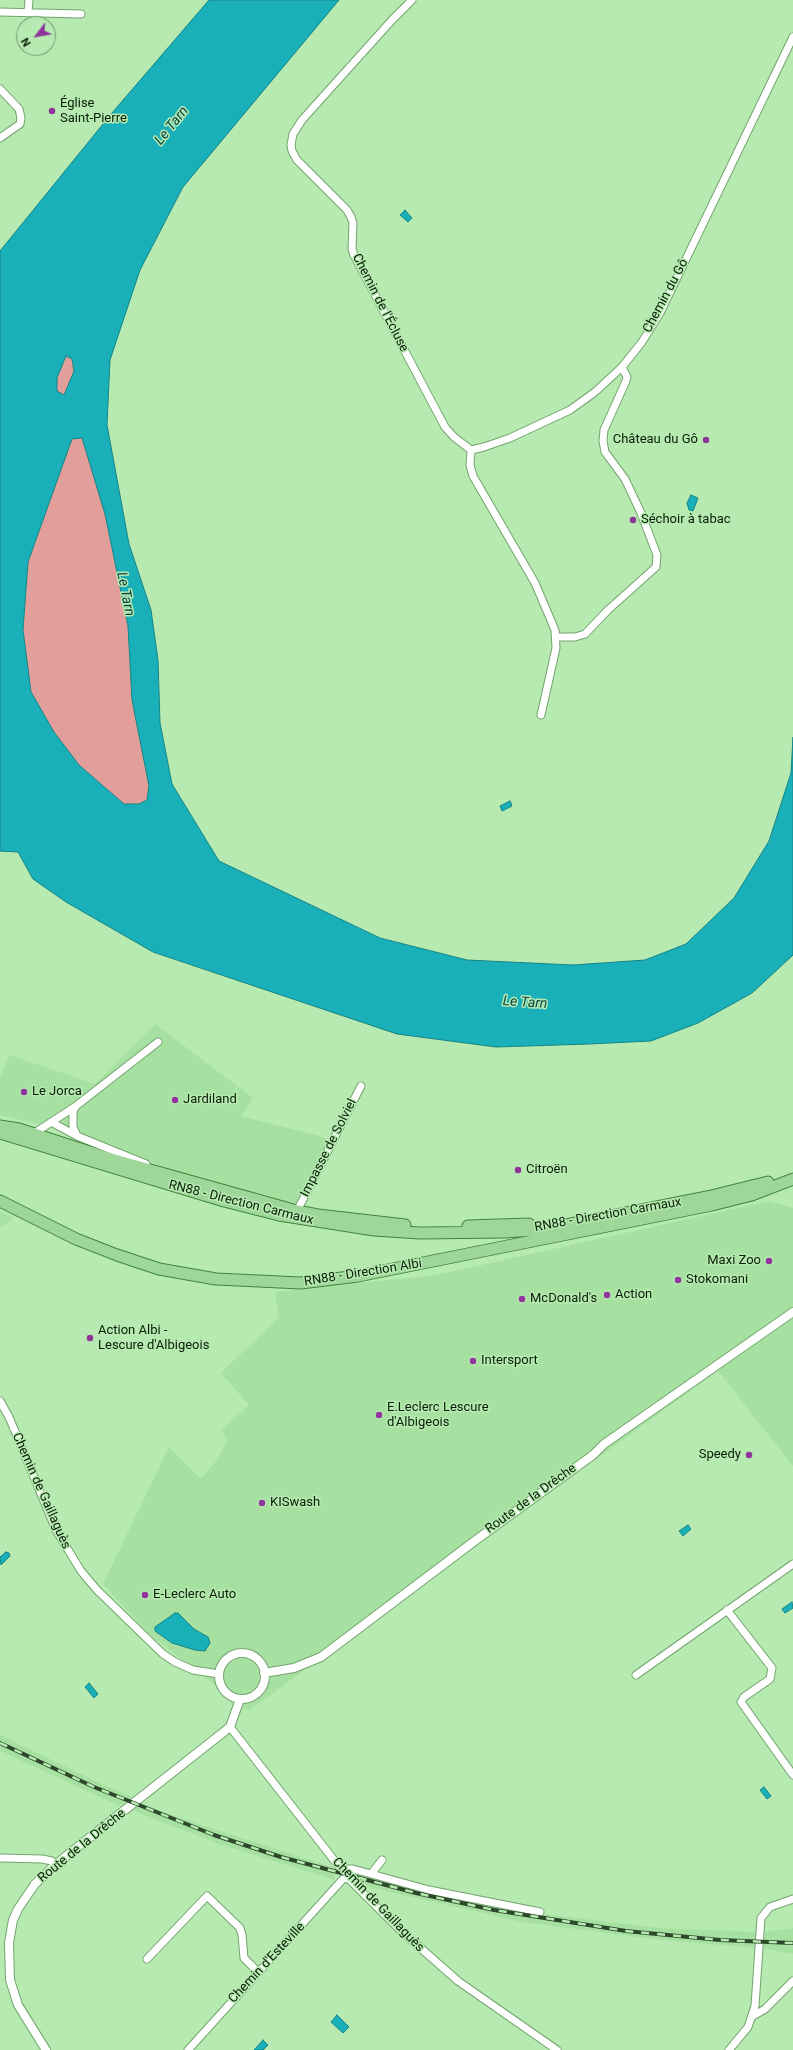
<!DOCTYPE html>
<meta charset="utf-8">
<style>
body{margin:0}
#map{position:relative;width:793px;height:2050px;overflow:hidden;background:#b6eab0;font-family:Roboto,sans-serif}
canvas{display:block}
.north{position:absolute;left:16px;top:16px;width:40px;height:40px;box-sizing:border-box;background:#b6eab0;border:1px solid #71986d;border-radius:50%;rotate:239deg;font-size:11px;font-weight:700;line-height:16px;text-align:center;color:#091d08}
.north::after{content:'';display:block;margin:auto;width:14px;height:18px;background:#8f339d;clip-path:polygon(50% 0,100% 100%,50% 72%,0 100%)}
</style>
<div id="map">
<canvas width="793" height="2050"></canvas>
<div class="north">N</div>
</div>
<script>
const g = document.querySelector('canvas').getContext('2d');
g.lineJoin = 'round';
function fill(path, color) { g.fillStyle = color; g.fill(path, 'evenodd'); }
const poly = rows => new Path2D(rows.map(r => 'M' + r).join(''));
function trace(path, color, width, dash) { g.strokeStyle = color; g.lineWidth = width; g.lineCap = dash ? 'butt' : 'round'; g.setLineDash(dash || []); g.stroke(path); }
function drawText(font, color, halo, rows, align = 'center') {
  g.font = font + ' Roboto,sans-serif'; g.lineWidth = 3; g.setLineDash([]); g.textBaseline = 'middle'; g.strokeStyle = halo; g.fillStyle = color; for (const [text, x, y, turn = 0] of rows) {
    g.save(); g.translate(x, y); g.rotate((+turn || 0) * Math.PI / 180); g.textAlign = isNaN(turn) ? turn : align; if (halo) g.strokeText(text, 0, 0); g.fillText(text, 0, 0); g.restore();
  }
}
const built = poly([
 [155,1024,253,1098,241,1116,323,1137,328,1145,296,1204,201,1180,53,1128,0,1115,0,1077,9,1055,95,1084],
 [769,1201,793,1208,793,1466,718,1371,248,1711,147,1632,103,1584,169,1447,201,1479,217,1460,227,1441,222,1430,249,1405,221,1373,279,1317,275,1292,437,1275],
 [0,1212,14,1218,0,1228],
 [0,1735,93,1780,132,1797,120,1806,22,1761,0,1750],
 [141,1803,177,1817,332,1867,335,1880,219,1844,132,1810],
 [349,1871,542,1914,660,1928,756,1932,757,1948,661,1940,522,1922,364,1886],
 [793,1928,793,1954,764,1948,765,1932]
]);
const green = poly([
 [67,355,72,359,74,371,64,395,57,391,57,378],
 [72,438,82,438,93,472,105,514,128,626,132,700,149,786,147,800,139,804,124,804,79,765,54,732,31,692,23,630,28,562]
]);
const water = poly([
 [209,0,339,0,183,187,140,270,110,360,107,425,129,544,151,610,158,660,160,723,172,784,219,861,380,938,467,960,573,965,645,960,686,944,734,898,769,841,791,773,793,737,793,955,752,993,698,1023,651,1041,589,1044,496,1047,397,1034,153,952,66,902,33,879,18,852,0,851,0,251,112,113,209,0],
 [66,356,72,359,74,371,64,395,57,391,57,378,66,356],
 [82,438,105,514,128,626,132,700,149,786,147,800,139,804,124,804,79,765,54,732,31,692,23,630,28,562,72,439,82,438],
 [405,210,412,218,408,222,400,215,405,210],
 [691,495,698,498,693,511,689,510,687,503,691,495],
 [510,801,512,806,502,811,500,806,510,801],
 [688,1525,691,1529,683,1536,679,1531,688,1525],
 [6,1552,9,1553,10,1556,1,1565,0,1557,6,1552],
 [792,1602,793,1608,785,1613,782,1609,792,1602],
 [175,1613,178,1613,194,1629,208,1637,210,1643,205,1651,195,1650,172,1643,155,1631,155,1627,175,1613],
 [89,1683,98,1694,94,1698,85,1687,89,1683],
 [764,1787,771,1796,767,1799,760,1790,764,1787],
 [337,2015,349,2027,343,2033,331,2022,337,2015],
 [263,2040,268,2045,263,2050,254,2050,263,2040]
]);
const minor = poly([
 [412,0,392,20,302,120,293,134,291,145,292,151,297,160,347,210,351,217,353,223,352,249,354,255,445,427,454,437,471,450,484,447,510,438,570,410,595,392,622,367],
 [0,12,81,14],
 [28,12,29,0],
 [0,89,19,109,21,118,20,124,0,138],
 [471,450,470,465,473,476,535,583,555,630,556,648,541,715],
 [556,637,575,637,585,634,608,610,656,567,657,555,641,513,625,479,605,452,603,441,604,430,626,381,627,377,622,367,642,342,660,313,793,37],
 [76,1106,73,1111,73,1127,77,1136,146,1164],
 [51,1122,77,1136],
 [33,1134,76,1106,158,1042],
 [297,1211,361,1086],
 [0,1401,9,1417,56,1530,81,1571,97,1590,163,1654,175,1662,193,1670,219,1674],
 [727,1610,772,1668,770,1679,744,1697,741,1702,793,1775],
 [636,1675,793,1564],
 [230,1727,348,1878,400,1930,458,1981,557,2050],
 [0,1858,42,1859,52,1861,55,1865],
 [341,1869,353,1869,371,1874,382,1860],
 [371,1874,429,1890,540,1912],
 [147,1959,207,1896,240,1928,242,1935,244,1958,258,1972],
 [753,2016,765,2009,793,1981],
 [188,2050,343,1879,348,1878],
 [729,2050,748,2027,755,2006,761,1918,770,1907,793,1899]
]);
const tertiary = poly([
 '219 1676a23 23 0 1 1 46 0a23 23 0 1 1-46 0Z',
 [264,1673,294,1668,321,1657,476,1540,593,1455,604,1444,793,1312],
 [46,2050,18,2005,10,1980,9,1943,13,1920,18,1909,35,1884,55,1865,230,1727,240,1699]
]);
const primary = poly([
 [0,1126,19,1129,111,1159,297,1211,318,1215,405,1225],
 [0,1133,224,1201,279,1215,374,1230,420,1233,505,1232,546,1229,707,1197,768,1182],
 [0,1201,76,1239,117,1255,159,1269,216,1279,301,1283,358,1276,712,1205,752,1195,793,1179],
 [468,1226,529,1224]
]);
const rail = poly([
 [0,1743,94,1787,214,1835,281,1857,416,1893,494,1910,626,1931,720,1940,793,1943]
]);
const markers = [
 [52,111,4,"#8f339d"],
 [706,440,4,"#8f339d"],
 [633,520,4,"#8f339d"],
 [24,1092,4,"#8f339d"],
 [175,1100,4,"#8f339d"],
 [518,1170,4,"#8f339d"],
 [769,1261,4,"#8f339d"],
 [678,1280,4,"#8f339d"],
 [607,1295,4,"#8f339d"],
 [522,1299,4,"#8f339d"],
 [90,1338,4,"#8f339d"],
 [473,1361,4,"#8f339d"],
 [379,1415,4,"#8f339d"],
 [749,1455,4,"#8f339d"],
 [262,1503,4,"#8f339d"],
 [145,1595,4,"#8f339d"]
];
const poiNames = [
 ["Église",60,104],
 ["Saint-Pierre",60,119],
 ["Château du Gô",698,440,"right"],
 ["Séchoir à tabac",641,520],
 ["Le Jorca",32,1092],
 ["Jardiland",183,1100],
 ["Citroën",526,1170],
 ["Maxi Zoo",761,1261,"right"],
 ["Stokomani",686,1280],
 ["Action",615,1295],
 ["McDonald's",530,1299],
 ["Action Albi -",98,1331],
 ["Lescure d'Albigeois",98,1346],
 ["Intersport",481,1361],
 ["E.Leclerc Lescure",387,1408],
 ["d'Albigeois",387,1423],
 ["Speedy",741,1455,"right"],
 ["KISwash",270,1503],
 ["E-Leclerc Auto",153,1595]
];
const streetNames = [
 ["Chemin du Gô",666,296,-62],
 ["Chemin de l'Écluse",380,303,63],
 ["Impasse de Solviel",329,1148,-63],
 ["RN88 - Direction Carmaux",241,1203,14],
 ["RN88 - Direction Carmaux",608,1215,-10],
 ["RN88 - Direction Albi",363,1273,-9],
 ["Chemin de Gaillaguès",41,1491,66],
 ["Route de la Drêche",531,1499,-36],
 ["Route de la Drêche",82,1846,-39],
 ["Chemin de Gaillaguès",378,1905,46],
 ["Chemin d'Esteville",267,1963,-47]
];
const waterNames = [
 ["Le Tarn",172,126,-51],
 ["Le Tarn",125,594,79],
 ["Le Tarn",525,1003,4]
];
fill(built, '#a7e1a1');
fill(green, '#e29e9a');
fill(water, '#1ab0ba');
trace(water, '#158485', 1);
trace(minor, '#72a46d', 9);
trace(tertiary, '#72a46d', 10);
trace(primary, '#41853c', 13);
trace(minor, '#fff', 7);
trace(tertiary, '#fff', 8);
trace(primary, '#9fd79b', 11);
trace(rail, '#2c472a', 4);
trace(rail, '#b6eab0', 2.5, [8]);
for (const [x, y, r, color] of markers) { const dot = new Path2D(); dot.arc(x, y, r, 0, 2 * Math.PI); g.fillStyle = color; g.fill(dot); trace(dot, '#b6eab0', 1.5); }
drawText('13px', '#091d08', '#b6eab0', poiNames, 'left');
drawText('13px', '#091d08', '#b6eab0', streetNames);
drawText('italic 14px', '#054348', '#b6eab0', waterNames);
</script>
